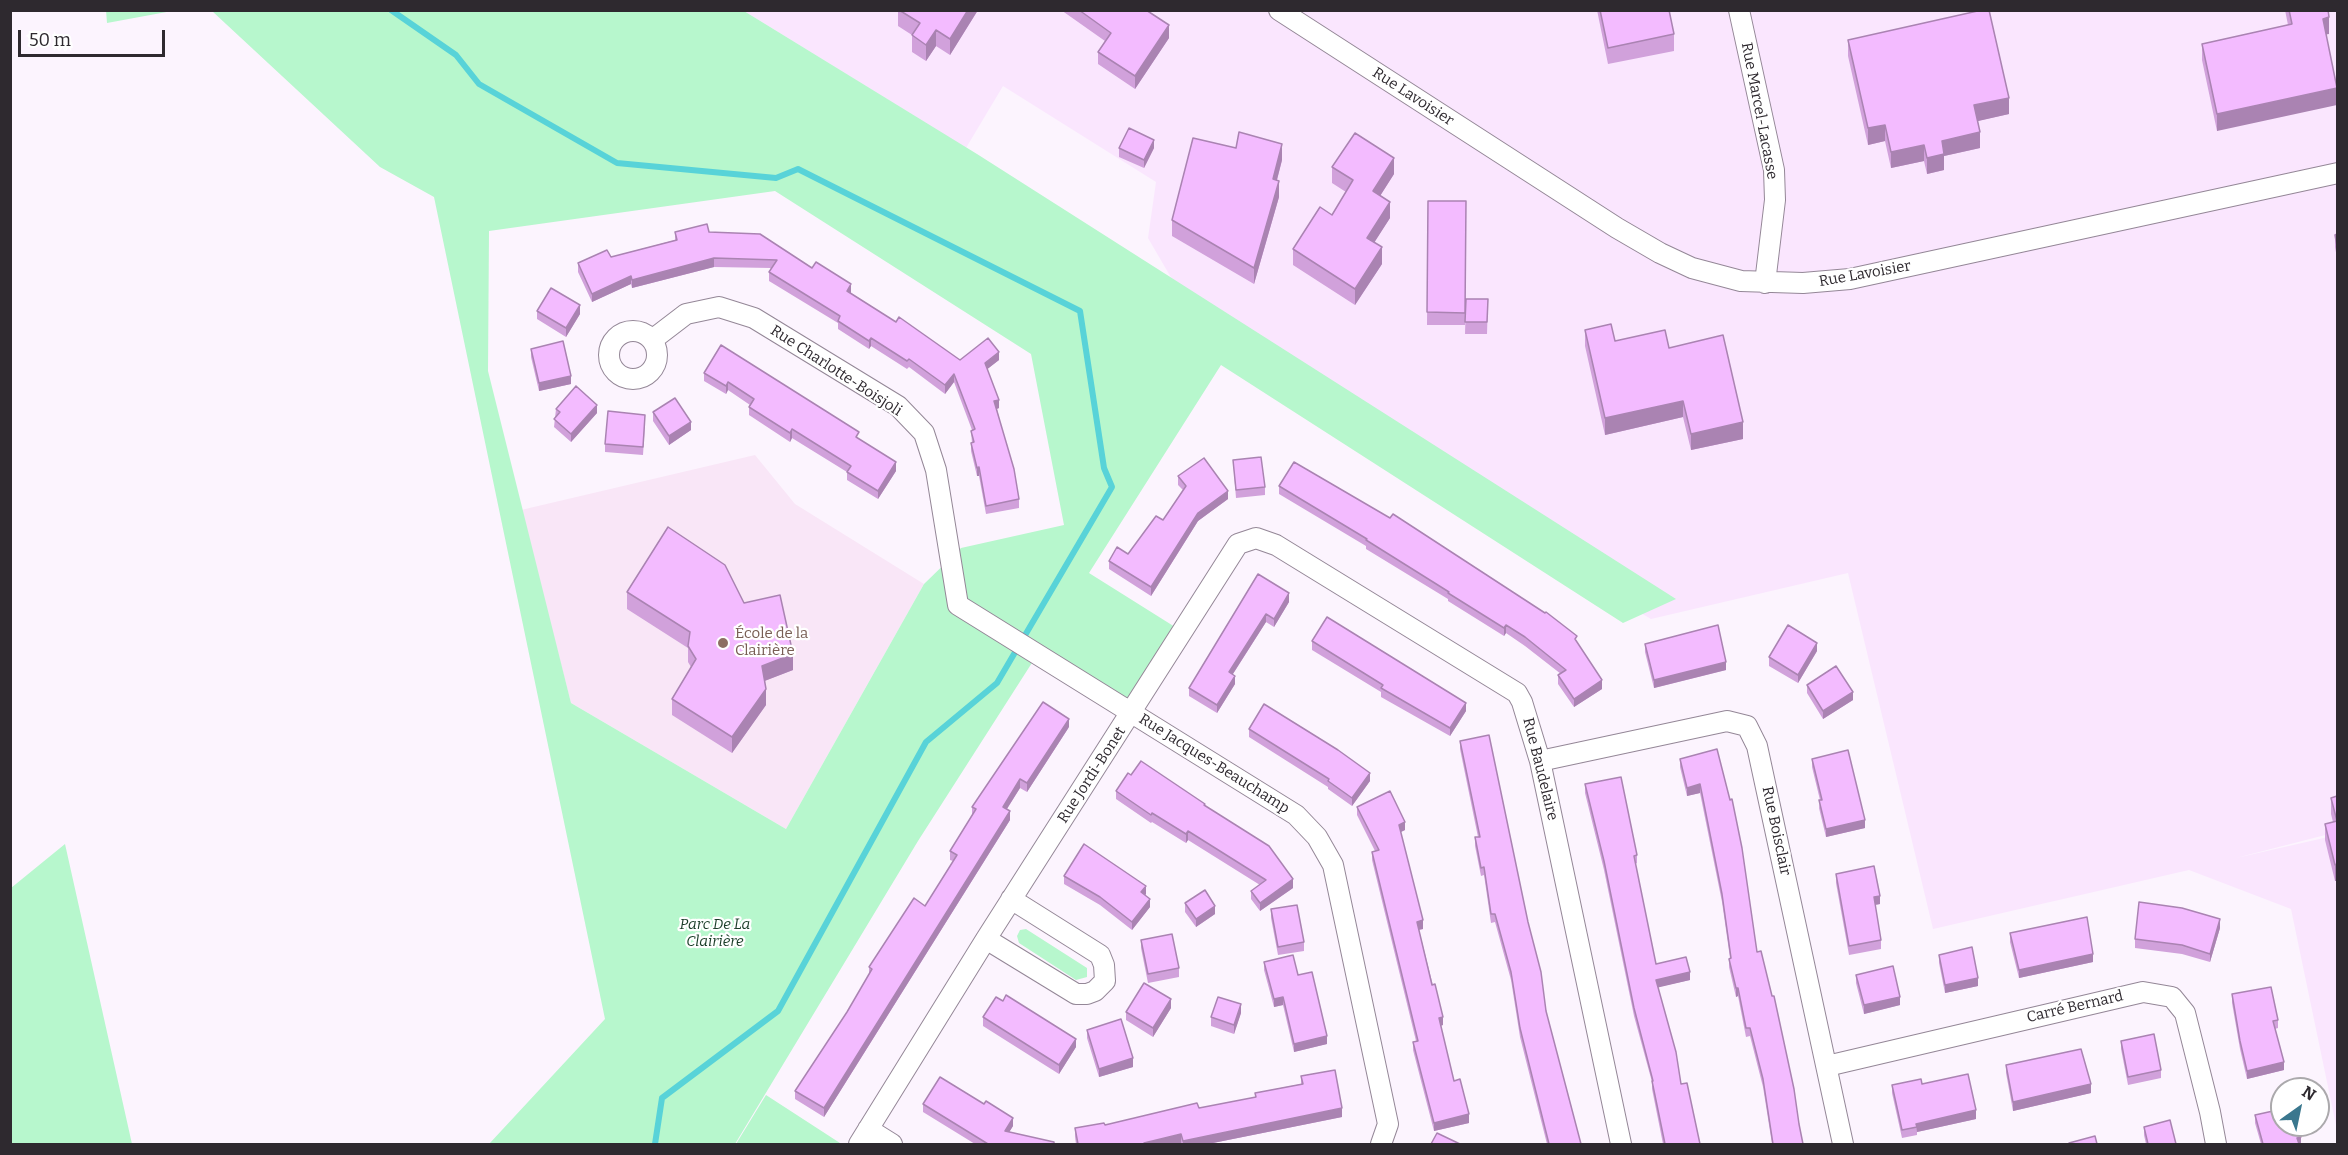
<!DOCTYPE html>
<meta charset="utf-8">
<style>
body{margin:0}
#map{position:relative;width:2348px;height:1155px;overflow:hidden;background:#fcf4fe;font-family:Bitter,serif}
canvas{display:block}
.frame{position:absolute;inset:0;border:12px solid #2e292f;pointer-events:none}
.north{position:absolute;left:2270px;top:1077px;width:60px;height:60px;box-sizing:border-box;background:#fff;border:2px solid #aba9ac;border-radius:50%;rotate:33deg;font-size:16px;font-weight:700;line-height:24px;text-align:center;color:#2e292f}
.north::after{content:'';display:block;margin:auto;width:21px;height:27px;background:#3a778e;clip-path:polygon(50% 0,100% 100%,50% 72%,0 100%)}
.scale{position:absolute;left:18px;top:30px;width:147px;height:27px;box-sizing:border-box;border:3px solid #2e292f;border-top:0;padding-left:8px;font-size:18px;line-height:21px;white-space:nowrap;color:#2e292f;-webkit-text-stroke:4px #fff;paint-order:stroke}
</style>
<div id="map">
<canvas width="2348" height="1155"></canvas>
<div class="frame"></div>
<div class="north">N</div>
<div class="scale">50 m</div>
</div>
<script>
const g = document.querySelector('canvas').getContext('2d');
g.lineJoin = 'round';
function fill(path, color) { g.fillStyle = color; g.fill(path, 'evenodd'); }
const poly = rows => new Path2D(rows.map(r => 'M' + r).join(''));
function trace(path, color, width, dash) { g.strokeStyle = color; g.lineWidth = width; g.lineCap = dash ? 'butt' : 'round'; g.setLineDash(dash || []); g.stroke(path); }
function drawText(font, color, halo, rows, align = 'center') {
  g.font = font + ' Bitter,serif'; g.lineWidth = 4.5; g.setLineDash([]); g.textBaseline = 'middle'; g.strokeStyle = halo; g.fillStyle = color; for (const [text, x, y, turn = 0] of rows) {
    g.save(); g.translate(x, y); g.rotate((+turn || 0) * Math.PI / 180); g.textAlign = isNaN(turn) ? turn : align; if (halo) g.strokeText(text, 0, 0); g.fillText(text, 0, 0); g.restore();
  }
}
const built = poly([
 [744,11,2337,11,2337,832,2236,858,2337,835,2337,1130,2291,909,2189,870,1933,929,1848,573,1651,619,1222,365,1148,238,1156,182,1003,86,966,148]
]);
const education = poly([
 [755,455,795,504,924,584,786,829,571,703,521,510]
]);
const green = poly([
 [106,10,172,10,172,11,107,23],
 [212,11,744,11,977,154,1676,599,1623,623,1221,365,1089,573,1183,632,1132,713,1037,655,918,841,735,1144,489,1144,605,1019,434,197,380,167],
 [775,191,1031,354,1064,525,961,548,924,584,786,829,571,703,488,371,489,231],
 [65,844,132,1144,11,1144,11,888],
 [1026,929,1087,968,1087,977,1076,980,1019,943,1017,936,1020,930],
 [766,1095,840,1143,839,1144,736,1144]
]);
const stream = poly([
 [391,10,456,55,479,84,617,163,776,178,798,169,1080,311,1104,468,1112,487,997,683,926,742,778,1011,662,1098,655,1144]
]);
const minor = poly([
 [1279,10,1617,228,1660,253,1692,268,1741,281,1803,283,1850,279,2338,173],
 [1739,10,1774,170,1775,200,1765,283],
 '609 355a24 24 0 1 1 48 0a24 24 0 1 1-48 0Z',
 [652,340,686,314,719,307,754,318,898,406,924,433,936,470,958,605,1296,815,1317,837,1333,865,1388,1124,1381,1144],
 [1540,761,1727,721,1747,726,1757,746,1843,1144],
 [986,939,1076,994,1087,994,1095,991,1105,981,1104,965,1100,955,1011,899],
 [1827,1066,2143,992,2172,997,2185,1013,2210,1112,2216,1144],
 [868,1129,892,1144],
 [859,1144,986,939,1238,544,1256,538,1276,545,1517,693,1522,702,1540,761,1621,1144]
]);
const wall = poly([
 [898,10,978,10,950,55,936,46,926,61,912,52,912,35,898,26],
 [1061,10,1146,10,1169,38,1135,89,1098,64,1098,52,1105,41],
 [1597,10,1669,10,1674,34,1674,51,1608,64],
 [2285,10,2328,10,2329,34,2326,34,2217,131,2202,60,2202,44,2288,25],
 [1848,40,2009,114,1977,121,1980,148,1944,156,1944,170,1927,174,1924,161,1891,168,1885,141,1868,145,1848,56],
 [1119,148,1154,148,1144,168,1119,157],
 [1282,160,1277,180,1279,197,1254,284,1172,236,1172,220],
 [1332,167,1394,174,1380,196,1390,218,1374,242,1382,264,1355,305,1293,265,1293,249,1332,215,1346,192,1332,183],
 [1428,201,1466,201,1465,325,1427,325],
 [675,232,709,232,812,268,896,322,960,360,999,360,987,369,999,408,997,409,1019,499,1019,508,986,514,979,476,977,476,971,451,971,443,972,443,971,431,972,430,954,382,945,394,909,367,907,369,871,346,869,349,838,329,838,323,769,281,769,272,771,268,714,267,632,288,631,284,592,302,578,272,578,263,611,257,675,240],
 [2337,234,2337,258,2335,247,2335,235],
 [1466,299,1488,299,1487,334,1465,334],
 [537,311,580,314,566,337,537,319],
 [1585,330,1615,341,1669,348,1743,439,1691,450,1683,417,1605,435,1585,346],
 [721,345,859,439,896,471,878,499,847,480,847,472,792,438,790,442,749,415,749,407,750,405,728,390,726,394,704,381,704,373],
 [531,349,571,384,539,391,531,357],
 [556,409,597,413,571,442,554,427],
 [653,412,691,430,669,445,653,421],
 [645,423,643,455,605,452,605,444],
 [1233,460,1265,487,1265,495,1236,498],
 [1178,476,1228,499,1198,521,1151,596,1109,569,1109,561,1128,554,1163,520,1183,490,1178,485],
 [1279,486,1577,642,1602,689,1574,707,1558,684,1558,675,1561,674,1525,646,1506,633,1504,636,1448,601,1448,599,1366,549,1366,546,1279,494],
 [1258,574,1289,602,1274,627,1266,622,1233,674,1235,684,1217,713,1189,696,1189,688],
 [627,592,744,603,793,670,764,681,766,705,732,753,672,715,672,699,691,667,688,662,688,648,627,609],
 [1312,641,1466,711,1450,736,1381,697,1381,692,1312,650],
 [1645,644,1726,670,1654,688,1645,652],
 [1817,651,1798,683,1769,666,1769,657],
 [1807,685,1853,700,1823,719,1807,693],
 [1069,727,1027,792,1020,788,1007,809,1010,820,824,1117,795,1099,795,1091,847,1012,869,975,869,967,925,906,953,861,950,860,950,851,972,815,972,807],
 [1249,729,1370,781,1352,806,1328,789,1328,787,1249,737],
 [1460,741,1546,1011,1581,1144,1547,1144,1520,1037,1511,980,1495,922,1491,923,1484,875,1481,876,1475,846,1475,837,1478,837,1460,749],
 [1717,749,1757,952,1803,1144,1772,1144,1763,1087,1750,1036,1746,1037,1738,996,1736,997,1729,967,1729,959,1730,958,1722,902,1700,793,1687,796,1680,767,1680,759],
 [1812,759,1865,828,1826,837,1819,808,1820,800,1812,767],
 [1131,775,1205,806,1293,888,1260,911,1251,899,1251,891,1260,885,1188,840,1186,843,1152,822,1151,823,1116,799,1116,791],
 [1585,784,1637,855,1637,863,1635,864,1656,964,1690,980,1658,987,1681,1084,1700,1144,1663,1144,1652,1089,1652,1082,1634,1016,1604,870,1585,793],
 [2337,796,2335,881,2325,840,2325,824,2333,822,2331,814,2331,798],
 [1357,807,1405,830,1400,832,1423,929,1419,930,1443,1025,1440,1026,1454,1081,1469,1123,1434,1131,1413,1050,1413,1042,1416,1041,1372,860,1372,852,1375,851,1357,815],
 [1836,874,1880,904,1875,905,1881,940,1881,949,1849,955,1836,883],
 [1064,876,1146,894,1145,895,1150,907,1132,930,1100,905,1064,884],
 [1185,903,1215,914,1196,927,1185,912],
 [1271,909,1304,942,1304,951,1278,955,1271,918],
 [2220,928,2210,962,2182,954,2135,948,2135,939],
 [2010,933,2093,962,2019,978,2010,942],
 [1141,940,1179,968,1179,977,1148,983,1141,948],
 [1939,955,1978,986,1945,993,1939,963],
 [1264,962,1298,975,1327,1044,1294,1052,1283,1005,1274,1007,1264,970],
 [1856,975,1900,1005,1864,1014,1856,983],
 [2232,994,2278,1020,2278,1028,2275,1029,2284,1070,2247,1079,2240,1049,2232,1003],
 [1171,1008,1153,1037,1126,1020,1126,1012],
 [1241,1013,1234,1034,1211,1026,1211,1017],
 [983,1017,1076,1047,1059,1074,983,1026],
 [1087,1030,1133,1067,1099,1077,1087,1038],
 [2121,1041,2161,1070,2161,1078,2128,1085,2121,1049],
 [2006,1065,2091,1093,2013,1111,2006,1073],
 [1301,1076,1342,1117,1208,1144,1182,1144,1181,1143,1174,1144,1076,1144,1075,1137,1075,1128,1105,1125,1255,1098,1255,1093,1301,1084],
 [1922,1084,1976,1119,1917,1132,1917,1135,1902,1138,1892,1093,1892,1085],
 [923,1104,1013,1126,1009,1132,1054,1144,975,1144,923,1112],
 [2255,1115,2301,1144,2261,1144,2255,1123],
 [2144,1127,2176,1144,2146,1144,2144,1135]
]);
const shadedWall = poly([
 [968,10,978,10,950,55,950,39],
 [2329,17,2329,34,2323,35,2323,19],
 [1169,25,1169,38,1135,89,1135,76],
 [936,30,936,46,926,61,926,45],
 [2337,88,2337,105,2217,131,2217,114],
 [2009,98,2009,114,1974,122,1974,105],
 [1885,125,1885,141,1868,145,1868,128],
 [1980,132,1980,148,1944,156,1944,170,1927,174,1927,158,1942,141],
 [1154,140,1154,148,1144,168,1144,160],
 [1282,144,1282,160,1273,195,1273,179],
 [1924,145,1924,161,1891,168,1891,152],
 [1394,158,1394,174,1373,207,1373,191],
 [1279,181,1279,197,1254,284,1254,268],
 [1390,202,1390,218,1367,254,1367,238],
 [1382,247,1382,264,1355,305,1355,289],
 [714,258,714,267,632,288,632,280],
 [631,276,631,284,592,302,592,294],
 [851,284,851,293,847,299,847,291],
 [580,305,580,314,566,337,566,328],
 [871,338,871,346,869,349,869,341],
 [999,352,999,360,985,371,985,363],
 [954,374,954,382,945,394,945,385],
 [571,376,571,384,539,391,539,383],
 [728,382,728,390,726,394,726,386],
 [999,400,999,408,994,410,994,401],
 [1683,401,1683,417,1605,435,1605,418],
 [597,405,597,413,571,442,571,434],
 [691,422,691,430,669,445,669,436],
 [1743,422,1743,439,1691,450,1691,434],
 [792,429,792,438,790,442,790,433],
 [896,462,896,471,878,499,878,491],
 [979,467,979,476,977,476,977,468],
 [1228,491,1228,499,1198,521,1151,596,1151,587,1198,513],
 [1289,593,1289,602,1274,627,1274,619],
 [1266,614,1266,622,1229,680,1229,672],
 [1506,625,1506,633,1504,636,1504,628],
 [1817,643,1817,651,1798,683,1798,675],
 [793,654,793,670,762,682,762,666],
 [1726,662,1726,670,1654,688,1654,680],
 [1235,676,1235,684,1217,713,1217,705],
 [1602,680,1602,689,1574,707,1574,699],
 [766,689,766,705,732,753,732,737],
 [1853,692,1853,700,1823,719,1823,711],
 [1466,703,1466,711,1450,736,1450,728],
 [1069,719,1069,727,1027,792,1027,783],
 [1370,773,1370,781,1352,806,1352,798],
 [1020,779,1020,788,1003,815,1003,807],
 [1700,784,1700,793,1687,796,1687,788],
 [1010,811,1010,820,824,1117,824,1108],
 [1865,820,1865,828,1826,837,1826,829],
 [1405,822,1405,830,1399,833,1399,825],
 [1188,831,1188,840,1186,843,1186,834],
 [2337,864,2337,881,2335,881,2335,865],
 [1293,879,1293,888,1260,911,1260,903],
 [1146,886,1146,894,1141,900,1141,892],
 [1880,896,1880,904,1874,905,1874,897],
 [1150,899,1150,907,1132,930,1132,922],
 [1215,906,1215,914,1196,927,1196,919],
 [2220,919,2220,928,2210,962,2210,954],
 [1423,920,1423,929,1417,930,1417,922],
 [2093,954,2093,962,2019,978,2019,970],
 [1690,972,1690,980,1656,988,1656,980],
 [1978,978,1978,986,1945,993,1945,985],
 [1736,988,1738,988,1738,996,1736,997],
 [1283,997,1283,1005,1274,1007,1274,999],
 [1900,997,1900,1005,1864,1014,1864,1005],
 [1171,999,1171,1008,1153,1037,1153,1028],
 [1241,1004,1241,1013,1234,1034,1234,1025],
 [1443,1017,1443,1025,1439,1026,1439,1018],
 [1327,1036,1327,1044,1294,1052,1294,1044],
 [1076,1039,1076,1047,1059,1074,1059,1065],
 [1133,1058,1133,1067,1099,1077,1099,1069],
 [2284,1062,2284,1070,2247,1079,2247,1071],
 [2091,1084,2091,1093,2013,1111,2013,1102],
 [1342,1108,1342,1117,1208,1144,1183,1144,1183,1141],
 [1976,1110,1976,1119,1917,1132,1916,1124],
 [1469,1114,1469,1123,1434,1131,1434,1123],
 [1013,1118,1013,1126,1005,1139,1005,1131],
 [1181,1134,1181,1143,1174,1144,1144,1144,1144,1143],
 [2301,1137,2301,1144,2297,1144,2297,1138]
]);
const building = poly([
 [899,10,968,10,950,39,936,30,926,45,912,35,920,23,899,10],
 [1079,10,1146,10,1169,25,1135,76,1098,52,1111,33,1079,10],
 [1600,10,1669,10,1674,34,1608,48,1600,10],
 [1982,10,1989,10,2009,98,1974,105,1980,132,1942,141,1944,154,1927,158,1924,145,1891,152,1885,125,1868,128,1848,40,1982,10],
 [2289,10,2328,10,2329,17,2323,19,2337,88,2217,114,2202,44,2292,24,2289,10],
 [1129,128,1154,140,1144,160,1119,148,1129,128],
 [1239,132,1282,144,1273,179,1279,181,1254,268,1172,220,1193,138,1236,148,1239,132],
 [1355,133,1394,158,1373,191,1390,202,1367,238,1382,247,1355,289,1293,249,1320,207,1332,215,1353,180,1332,167,1355,133],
 [1428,201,1466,201,1465,313,1427,312,1428,201],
 [707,224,709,232,760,234,812,268,816,262,851,284,847,291,896,322,899,317,960,360,988,338,999,352,985,363,999,400,994,401,1014,469,1019,499,986,506,979,467,977,468,971,443,974,442,971,431,975,429,954,374,945,385,909,359,907,361,871,338,869,341,838,321,840,316,769,272,777,260,714,258,632,280,631,276,592,294,578,263,607,250,611,257,677,240,675,232,707,224],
 [2337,234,2337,246,2335,235,2337,234],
 [551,288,580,305,566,328,537,311,551,288],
 [1466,299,1488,299,1487,322,1465,322,1466,299],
 [1611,324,1615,341,1665,330,1669,348,1723,335,1743,422,1691,434,1683,401,1605,418,1585,330,1611,324],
 [563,341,571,376,539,383,531,349,563,341],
 [721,345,859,432,856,437,896,462,878,491,847,472,851,466,792,429,790,433,749,407,754,399,728,382,726,386,704,373,721,345],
 [576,386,597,405,571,434,554,419,560,412,556,409,576,386],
 [675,398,691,422,669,436,653,412,675,398],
 [608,411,645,415,643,447,605,444,608,411],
 [1261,457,1265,487,1236,490,1233,460,1261,457],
 [1204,458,1228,491,1198,513,1151,587,1109,561,1117,547,1128,554,1156,516,1163,520,1186,486,1178,476,1204,458],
 [1294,462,1390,518,1393,514,1545,613,1546,612,1577,636,1575,639,1602,680,1574,699,1558,675,1566,670,1525,637,1506,625,1504,628,1448,593,1449,592,1366,540,1367,539,1279,486,1294,462],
 [668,527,725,565,744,603,780,595,793,654,762,666,766,689,732,737,672,699,696,659,688,646,690,632,627,592,668,527],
 [1258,574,1289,593,1274,619,1266,614,1229,672,1235,676,1217,705,1189,688,1258,574],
 [1327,617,1466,703,1450,728,1381,688,1383,685,1312,641,1327,617],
 [1718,625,1726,662,1654,680,1645,644,1718,625],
 [1788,625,1817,643,1798,675,1769,657,1788,625],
 [1836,666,1853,692,1823,711,1807,685,1836,666],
 [1043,702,1069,719,1027,783,1020,779,1003,807,1010,811,824,1108,795,1091,847,1012,872,969,869,967,914,898,925,906,957,855,950,851,976,809,972,807,1043,702],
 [1264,704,1338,750,1370,773,1352,798,1328,781,1329,779,1249,729,1264,704],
 [1489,735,1528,922,1541,972,1546,1011,1581,1144,1549,1144,1520,1028,1511,972,1495,914,1491,914,1484,867,1481,868,1475,837,1480,837,1460,741,1489,735],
 [1717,749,1730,800,1732,799,1742,848,1757,952,1761,951,1772,996,1774,996,1794,1089,1799,1124,1803,1144,1773,1144,1763,1079,1750,1028,1746,1028,1738,988,1736,988,1729,959,1731,958,1722,894,1700,784,1687,788,1680,759,1717,749],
 [1848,750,1865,820,1826,829,1819,800,1822,800,1812,759,1848,750],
 [1141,761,1205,804,1204,805,1269,846,1293,879,1260,903,1251,891,1266,880,1188,831,1186,834,1152,813,1151,815,1116,791,1128,773,1131,775,1141,761],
 [1621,777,1637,855,1634,856,1656,964,1686,957,1690,972,1656,980,1676,1052,1681,1084,1687,1083,1700,1144,1665,1144,1652,1081,1653,1081,1634,1008,1604,861,1585,784,1621,777],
 [1390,791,1405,822,1399,825,1423,920,1417,922,1432,985,1435,984,1443,1017,1439,1018,1454,1081,1460,1079,1469,1114,1434,1123,1413,1042,1418,1041,1372,852,1379,850,1357,807,1390,791],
 [2337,796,2337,864,2335,865,2325,824,2337,821,2331,798,2337,796],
 [1084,844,1146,886,1141,892,1150,899,1132,922,1100,897,1064,876,1084,844],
 [1874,866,1880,896,1874,897,1881,940,1849,946,1836,874,1874,866],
 [1205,890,1215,906,1196,919,1185,903,1205,890],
 [2139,902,2182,908,2220,919,2210,954,2182,945,2135,939,2139,902],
 [1297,905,1304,942,1278,947,1271,909,1297,905],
 [2087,917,2093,954,2019,970,2010,933,2087,917],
 [1172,934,1179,968,1148,974,1141,940,1172,934],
 [1972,947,1978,978,1945,985,1939,955,1972,947],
 [1293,955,1298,975,1312,972,1327,1036,1294,1044,1283,997,1274,999,1264,962,1293,955],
 [1893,966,1900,997,1864,1005,1856,975,1893,966],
 [1144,983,1171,999,1153,1028,1126,1012,1144,983],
 [2271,987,2278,1020,2273,1021,2284,1062,2247,1071,2240,1041,2232,994,2271,987],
 [1006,995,1076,1039,1059,1065,983,1017,996,997,1003,1001,1006,995],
 [1218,997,1241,1004,1234,1025,1211,1017,1218,997],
 [1121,1019,1133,1058,1099,1069,1087,1030,1121,1019],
 [2154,1034,2161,1070,2128,1077,2121,1041,2154,1034],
 [2081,1049,2091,1084,2013,1102,2006,1065,2081,1049],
 [1335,1070,1342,1108,1183,1141,1181,1134,1144,1143,1144,1144,1078,1144,1075,1128,1104,1123,1105,1125,1197,1103,1199,1108,1256,1097,1255,1093,1303,1084,1301,1076,1335,1070],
 [1968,1074,1976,1110,1916,1124,1917,1127,1902,1130,1892,1085,1921,1079,1922,1084,1968,1074],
 [940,1077,984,1104,986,1101,1013,1118,1005,1131,1054,1142,1054,1144,988,1144,923,1104,940,1077],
 [2282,1109,2282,1125,2298,1125,2301,1137,2297,1138,2299,1144,2263,1144,2255,1115,2282,1109],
 [2170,1120,2176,1144,2148,1144,2144,1127,2170,1120],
 [1437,1133,1460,1144,1431,1144,1437,1133],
 [2095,1136,2097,1144,2069,1144,2069,1143,2095,1136]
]);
const markers = [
 [723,643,6,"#8d6e63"]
];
const streetNames = [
 ["Rue Lavoisier",1413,97,33],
 ["Rue Marcel-Lacasse",1759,111,79],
 ["Rue Lavoisier",1865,274,-10],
 ["Rue Charlotte-Boisjoli",836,371,33],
 ["Rue Jacques-Beauchamp",1214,764,32],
 ["Rue Baudelaire",1540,769,76],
 ["Rue Jordi-Bonet",1092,775,-57],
 ["Rue Boisclair",1776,831,78],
 ["Carré Bernard",2075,1007,-13]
];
const educationNames = [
 ["École de la",735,634],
 ["Clairière",735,651]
];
const parkNames = [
 ["Parc De La",715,925],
 ["Clairière",715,942]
];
fill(built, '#fae6fe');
fill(education, '#f9e6f7');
fill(green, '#b7f7cd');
trace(stream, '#58d3d8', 6);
trace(minor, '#948797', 22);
trace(minor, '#fff', 20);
fill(wall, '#d1a1db');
fill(shadedWall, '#aa83b2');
fill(building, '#f3bbff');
trace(building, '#aa83b2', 1.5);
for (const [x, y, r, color] of markers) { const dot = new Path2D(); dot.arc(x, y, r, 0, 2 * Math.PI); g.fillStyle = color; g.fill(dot); trace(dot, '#fff', 2); }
drawText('15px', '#2e292f', '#fff', streetNames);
drawText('15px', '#785e54', '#fff', educationNames, 'left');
drawText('italic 15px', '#193c27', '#fff', parkNames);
</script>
